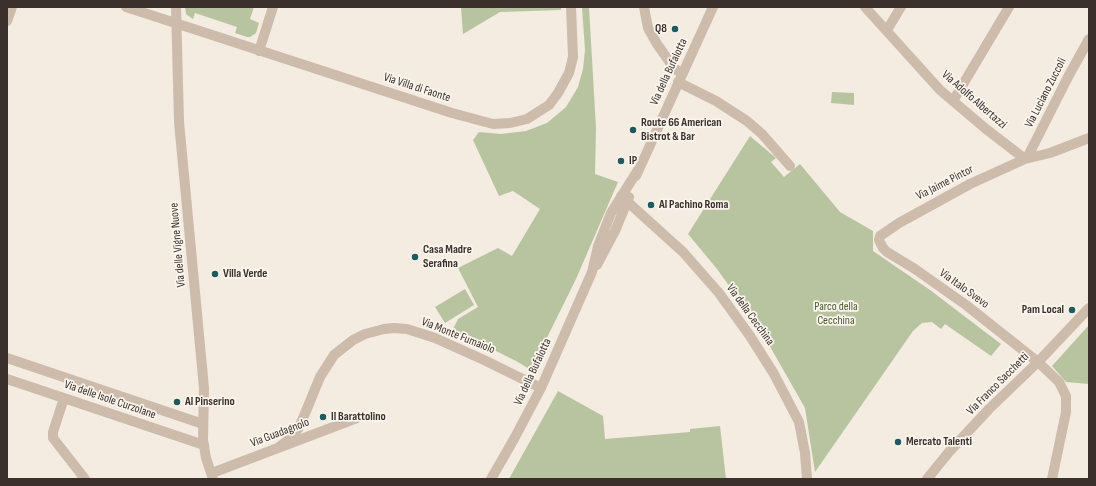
<!DOCTYPE html>
<style>
body{margin:0}
#map{position:relative;width:1096px;height:486px;overflow:hidden;background:#f4ebe1;font-family:"Sofia Sans Condensed",sans-serif}
canvas{display:block}
.frame{position:absolute;inset:0;border:8px solid #3b302b;pointer-events:none}
</style>
<div id="map">
<canvas width="1096" height="486"></canvas>
<div class="frame"></div>
</div>
<script>
const g = document.querySelector('canvas').getContext('2d');
g.lineJoin = 'round';
function fill(path, color) { g.fillStyle = color; g.fill(path, 'evenodd'); }
const poly = rows => new Path2D(rows.map(r => 'M' + r).join(''));
function trace(path, color, width, dash) { g.strokeStyle = color; g.lineWidth = width; g.lineCap = dash ? 'butt' : 'round'; g.setLineDash(dash || []); g.stroke(path); }
function drawText(font, color, halo, rows, align = 'center') {
  g.font = font + ' "Sofia Sans Condensed",sans-serif'; g.lineWidth = 3.5; g.setLineDash([]); g.textBaseline = 'middle'; g.strokeStyle = halo; g.fillStyle = color; for (const [text, x, y, turn = 0] of rows) {
    g.save(); g.translate(x, y); g.rotate((+turn || 0) * Math.PI / 180); g.textAlign = isNaN(turn) ? turn : align; if (halo) g.strokeText(text, 0, 0); g.fillText(text, 0, 0); g.restore();
  }
}
const green = poly([
 [185,7,254,7,250,19,259,23,256,33,250,37,247,37,235,33,237,27,195,13,193,19,190,17,186,14],
 [461,7,561,7,561,10,500,12,463,34],
 [582,7,589,7,596,128,595,174,618,182,576,279,531,370,516,361,488,347,452,331,458,319,478,307,458,268,498,248,512,256,540,209,513,191,499,196,473,140,479,132,501,134,526,131,547,123,566,107,578,87,583,69,585,50],
 [832,92,854,93,854,105,831,103],
 [750,136,776,158,771,162,784,177,800,164,840,212,873,231,873,251,930,290,1001,344,991,356,945,324,941,329,932,322,922,323,913,331,815,472,805,408,760,329,717,269,688,234],
 [465,289,474,305,445,323,435,307],
 [1089,325,1089,384,1066,382,1052,366],
 [558,391,603,416,605,439,690,432,690,429,720,426,726,479,509,479]
]);
const minor = poly([
 [126,7,452,113,493,124,510,123,527,119,549,105,558,93,569,73,573,57,571,7],
 [176,7,179,122,204,388,203,440,206,458,213,479],
 [644,7,648,28,657,44,674,68,682,74],
 [865,7,940,90,986,129,1025,159],
 [7,21,12,7],
 [887,30,901,7],
 [259,51,273,7],
 [678,82,716,101,747,121,762,134,790,166],
 [953,101,1009,7],
 [1027,158,1068,77,1089,39],
 [636,176,713,7],
 [621,196,683,252,719,293,750,336,774,374,799,422,805,453,807,479],
 [597,265,615,231,629,197],
 [7,358,203,424],
 [7,379,204,445],
 [64,398,53,432,53,438,85,479],
 [279,447,291,438,298,429,304,416,320,377,334,355,353,340,365,334,384,329,394,328,407,329,435,338,484,360,541,388],
 [212,473,357,418],
 [491,479,514,439,541,388,592,272,598,246,611,213,638,170],
 [927,479,949,452,989,409,1038,362,1089,308],
 [1052,479,1066,412,1066,396,1059,382,1038,362,966,305,915,269,887,252,883,248,879,240,880,236,899,223,970,184,1025,159,1050,153,1089,138]
]);
const markers = [
 [675,29,4,"#1f5a5e"],
 [633,130,4,"#1f5a5e"],
 [621,161,4,"#1f5a5e"],
 [651,205,4,"#1f5a5e"],
 [415,257,4,"#1f5a5e"],
 [215,274,4,"#1f5a5e"],
 [1072,310,4,"#1f5a5e"],
 [177,402,4,"#1f5a5e"],
 [323,417,4,"#1f5a5e"],
 [898,442,4,"#1f5a5e"]
];
const poiNames = [
 ["Q8",667,29,"right"],
 ["Route 66 American",641,123],
 ["Bistrot & Bar",641,137],
 ["IP",629,161],
 ["Al Pachino Roma",659,205],
 ["Casa Madre",423,250],
 ["Serafina",423,264],
 ["Villa Verde",223,274],
 ["Pam Local",1064,310,"right"],
 ["Al Pinserino",185,402],
 ["Il Barattolino",331,417],
 ["Mercato Talenti",906,442]
];
const streetNames = [
 ["Via della Bufalotta",669,72,-65],
 ["Via Villa di Faonte",417,88,18],
 ["Via Luciano Zuccoli",1046,93,-63],
 ["Via Adolfo Albertazzi",974,100,41],
 ["Via Jaime Pintor",945,183,-27],
 ["Via delle Vigne Nuove",178,245,-95],
 ["Via Italo Svevo",964,289,36],
 ["Via della Cecchina",750,315,54],
 ["Via Monte Fumaiolo",458,336,22],
 ["Via della Bufalotta",533,372,-65],
 ["Via Franco Sacchetti",998,384,-45],
 ["Via delle Isole Curzolane",110,400,19],
 ["Via Guadagnolo",280,433,-21]
];
const parkNames = [
 ["Parco della",836,307],
 ["Cecchina",836,321]
];
fill(green, '#b8c4a0');
trace(minor, '#cdbbac', 10);
for (const [x, y, r, color] of markers) { const dot = new Path2D(); dot.arc(x, y, r, 0, 2 * Math.PI); g.fillStyle = color; g.fill(dot); trace(dot, '#fbf5ee', 1.5); }
drawText('bold 12px', '#3b302b', '#fbf5ee', poiNames, 'left');
drawText('12px', '#3b302b', '#fbf5ee', streetNames);
drawText('12px', '#4a5a2e', '#fbf5ee', parkNames);
</script>
